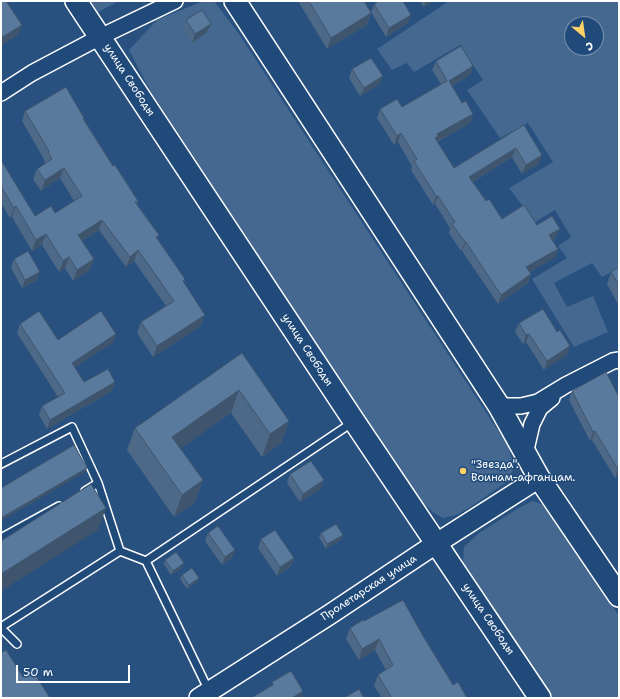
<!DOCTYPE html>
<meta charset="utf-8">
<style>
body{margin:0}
#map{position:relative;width:620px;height:699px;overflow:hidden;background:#28517f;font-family:"Shantell Sans",sans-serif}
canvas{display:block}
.frame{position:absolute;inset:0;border:2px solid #fff;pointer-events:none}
.north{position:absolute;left:564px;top:16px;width:40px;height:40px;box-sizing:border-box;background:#1f4a7a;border:1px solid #7992af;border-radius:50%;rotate:151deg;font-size:11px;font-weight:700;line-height:16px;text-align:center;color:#fff}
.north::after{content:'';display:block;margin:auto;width:14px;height:18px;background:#ffd166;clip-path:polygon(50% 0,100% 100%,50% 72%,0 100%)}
.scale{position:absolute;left:16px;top:665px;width:114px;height:18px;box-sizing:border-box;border:2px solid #fff;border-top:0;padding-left:5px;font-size:12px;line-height:14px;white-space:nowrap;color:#fff;-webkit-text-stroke:3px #1f4a7a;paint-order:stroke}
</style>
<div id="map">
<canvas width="620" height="699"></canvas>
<div class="frame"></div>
<div class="north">С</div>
<div class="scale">50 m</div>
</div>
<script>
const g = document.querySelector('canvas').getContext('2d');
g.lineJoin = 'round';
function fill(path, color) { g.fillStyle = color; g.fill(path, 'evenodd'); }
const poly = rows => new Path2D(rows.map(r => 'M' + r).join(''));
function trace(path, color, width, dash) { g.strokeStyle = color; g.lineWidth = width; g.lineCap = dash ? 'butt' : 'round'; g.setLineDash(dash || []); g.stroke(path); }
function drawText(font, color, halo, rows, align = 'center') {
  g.font = font + ' "Shantell Sans",sans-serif'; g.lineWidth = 3; g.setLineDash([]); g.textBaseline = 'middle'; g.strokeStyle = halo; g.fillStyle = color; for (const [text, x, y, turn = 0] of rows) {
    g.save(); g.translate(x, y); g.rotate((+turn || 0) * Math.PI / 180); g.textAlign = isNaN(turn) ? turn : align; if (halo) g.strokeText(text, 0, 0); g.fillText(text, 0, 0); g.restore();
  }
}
const green = poly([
 [91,1,119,1,98,12],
 [203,1,214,1,239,34,508,446,514,467,508,481,469,508,456,515,443,518,434,513,421,501,401,473,151,92,129,50,157,20],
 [449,1,619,1,619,268,602,277,592,263,554,283,567,307,593,296,608,332,574,347,532,279,567,258,558,246,571,237,555,210,535,222,509,188,553,162,528,123,500,138,467,90,483,80,460,45,414,72,407,63,392,70,377,49],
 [572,24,596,24,596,48,572,48],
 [533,501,546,506,619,616,619,698,553,698,463,562,464,547,479,533,517,509]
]);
const service = poly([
 [1,464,72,427,98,483],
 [85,491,98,483,120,551],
 [1,538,59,506],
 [120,551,146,561,209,691],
 [146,561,353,422],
 [1,627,120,551],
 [1,628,17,644]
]);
const minor = poly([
 [1,93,32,73,100,37,175,1],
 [499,406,521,406,538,402,566,385,613,361,619,360],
 [525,454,532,424,540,408,552,398]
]);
const tertiary = poly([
 [199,698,329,615,437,543,539,478]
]);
const secondary = poly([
 [76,1,354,421,540,698],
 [235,1,499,406,539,478,619,596]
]);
const wall = poly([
 [298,1,364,1,371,13,367,25,327,49],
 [420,1,435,1,424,7],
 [374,4,411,15,408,23,386,37,371,12],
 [186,20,211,24,207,32,192,43,183,29],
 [436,61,473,66,470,75,452,86,462,103,473,114,470,123,437,142,454,168,524,125,539,164,522,174,512,157,473,182,486,201,502,219,537,225,556,238,552,240,558,249,555,257,530,272,528,283,498,304,462,251,461,251,449,233,450,228,435,204,433,205,411,170,412,166,398,142,394,145,377,118,380,109,402,107,441,84,432,70],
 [352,69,379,85,360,96,349,78],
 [25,111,84,118,84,119,113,166,138,201,137,204,159,235,157,239,185,279,184,283,201,326,153,357,137,333,141,322,166,306,134,261,126,267,99,230,82,241,94,259,90,270,73,281,65,268,59,272,42,245,32,251,12,217,10,218,1,203,1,160,35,216,55,213,74,201,60,178,41,191,33,179,37,169,45,164,44,162,45,161,22,121],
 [14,259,37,280,22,288,11,268],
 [619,267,619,306,607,284,611,272],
 [519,323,567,355,544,370,526,342,523,344,515,332],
 [20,324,58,340,113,343,75,367,84,382,112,391,47,429,39,415,42,406,58,397,17,333],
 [242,353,289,421,281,443,262,457,231,413,180,448,203,480,194,503,174,517,127,450,135,428],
 [572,391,619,397,619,475,615,478,592,440,590,441,569,400],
 [290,474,321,489,300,502,287,483],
 [208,533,232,558,222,565,205,541],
 [321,533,343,535,341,540,326,549,319,537],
 [261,539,294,558,291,566,277,576,258,548],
 [165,560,182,568,171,575,164,564],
 [182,575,199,578,197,582,187,589,180,579],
 [364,621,423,636,453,685,467,698,382,698,374,686,378,675,386,670,375,650,359,660,346,639,350,628]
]);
const shadedWall = poly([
 [426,1,435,1,424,7],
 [371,13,367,25,327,49,331,38],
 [411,15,408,23,386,37,389,28],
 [211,24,207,32,192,43,195,34],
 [22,25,18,35,1,46,1,38],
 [473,66,470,75,446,89,449,81],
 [383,76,379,85,360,96,364,88],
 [473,114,470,123,436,142,435,138,437,134],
 [401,133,398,142,394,145,397,136],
 [516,148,512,157,466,186,469,177],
 [542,155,539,164,522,174,526,165],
 [64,168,60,178,41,191,45,180],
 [436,196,438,196,435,204,433,205],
 [16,206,12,217,10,218,14,208],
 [102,220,99,230,75,246,78,235],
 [560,229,556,238,546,243,549,235],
 [46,234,42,245,32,251,36,240],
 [466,242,462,251,461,251,465,242],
 [558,249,555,257,523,276,526,267],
 [138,250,134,261,126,267,130,257],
 [69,257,65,268,59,272,63,261],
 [94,259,90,270,73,281,77,270],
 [40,272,37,280,22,288,25,280],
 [531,274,528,283,498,304,501,295],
 [205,315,201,326,153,357,157,346],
 [116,334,113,343,69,371,72,363],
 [529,334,526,342,523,344,526,335],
 [570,346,567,355,544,370,547,361],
 [115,382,112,391,47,429,50,420],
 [239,390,231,413,164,460,172,437],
 [289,421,281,443,262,457,270,434],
 [595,431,592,440,590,441,593,432],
 [87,468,85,472,1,521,1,518],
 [618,469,619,469,619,475,615,478],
 [203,480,194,503,174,517,182,495],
 [324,480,321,489,300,502,303,494],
 [106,508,98,530,1,591,1,574],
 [343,535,341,540,326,549,327,544],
 [235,550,232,558,222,565,225,557],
 [294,558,291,566,277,576,280,567],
 [184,563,182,568,171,575,173,571],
 [199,578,197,582,187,589,189,585],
 [379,639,375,650,359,660,362,649],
 [303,691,301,698,292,698]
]);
const building = poly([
 [1,1,6,1,22,25,1,38,1,1],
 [309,1,364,1,371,13,331,38,309,1],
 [379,1,403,1,411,15,389,28,374,4,379,1],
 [202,10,211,24,195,34,186,20,202,10],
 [461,46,473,66,449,81,462,103,466,101,473,114,437,134,438,136,435,138,454,168,524,125,542,155,526,165,516,148,469,177,486,201,489,199,502,219,524,205,537,225,552,216,560,229,549,235,558,249,526,267,531,274,501,295,466,242,465,242,452,224,455,222,438,196,436,196,414,161,417,159,401,133,397,136,380,109,397,99,402,107,447,81,436,61,461,46],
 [371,58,383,76,364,88,352,69,371,58],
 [66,87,84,118,83,119,113,166,115,165,138,201,135,202,159,235,156,237,185,279,183,281,205,315,157,346,141,322,174,301,138,250,130,257,102,220,78,235,94,259,77,270,69,257,63,261,46,234,36,240,16,206,14,208,1,186,1,160,35,216,51,206,55,213,82,196,64,168,45,180,37,169,52,159,48,152,49,151,25,111,66,87],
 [28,251,40,272,25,280,14,259,28,251],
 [619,267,619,285,611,272,619,267],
 [543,309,557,332,560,330,570,346,547,361,529,334,526,335,519,323,543,309],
 [39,311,58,340,101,311,116,334,72,363,84,382,108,369,115,382,50,420,42,406,65,393,20,324,39,311],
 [242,353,289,421,270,434,239,390,172,437,203,480,182,495,135,428,242,353],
 [606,372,619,397,619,469,618,469,595,431,593,432,572,391,606,372],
 [74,445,87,468,1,518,1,488,74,445],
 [311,461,324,480,303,494,290,474,311,461],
 [91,484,106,508,1,574,1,541,91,484],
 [336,524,343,535,327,544,321,533,336,524],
 [218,526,235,550,225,557,208,533,218,526],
 [275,530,294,558,280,567,261,539,275,530],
 [176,552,184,563,173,571,165,560,176,552],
 [192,568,199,578,189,585,182,575,192,568],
 [403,600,423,636,453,685,458,682,467,698,392,698,378,675,393,665,379,639,362,649,350,628,363,620,364,621,403,600],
 [6,650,23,677,33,671,50,698,1,698,1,653,6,650],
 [291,671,303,691,292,698,251,698,273,685,272,682,291,671],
 [359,689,364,698,344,698,359,689]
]);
const markers = [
 [463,471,4,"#ffd166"]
];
const streetNames = [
 ["улица Свободы",129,80,57],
 ["улица Свободы",307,350,57],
 ["Пролетарская улица",369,588,-33],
 ["улица Свободы",488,619,56]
];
const poiNames = [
 ["\"Звезда\".",471,465],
 ["Воинам-афганцам.",471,478]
];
fill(green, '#446890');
trace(service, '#fff', 10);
trace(minor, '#fff', 18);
trace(tertiary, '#fff', 22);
trace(secondary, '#fff', 24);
trace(service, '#1f4a7a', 7);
trace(minor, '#1f4a7a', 15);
trace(tertiary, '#1f4a7a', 19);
trace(secondary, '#1f4a7a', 21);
fill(wall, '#4d6987');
fill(shadedWall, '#3f556e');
fill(building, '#5a7a9d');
trace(building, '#3f556e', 1);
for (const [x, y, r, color] of markers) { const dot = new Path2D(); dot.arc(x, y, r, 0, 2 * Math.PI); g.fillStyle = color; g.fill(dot); trace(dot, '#1f4a7a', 1.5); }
drawText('11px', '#fff', '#1f4a7a', streetNames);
drawText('11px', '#fff', '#1f4a7a', poiNames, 'left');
</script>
